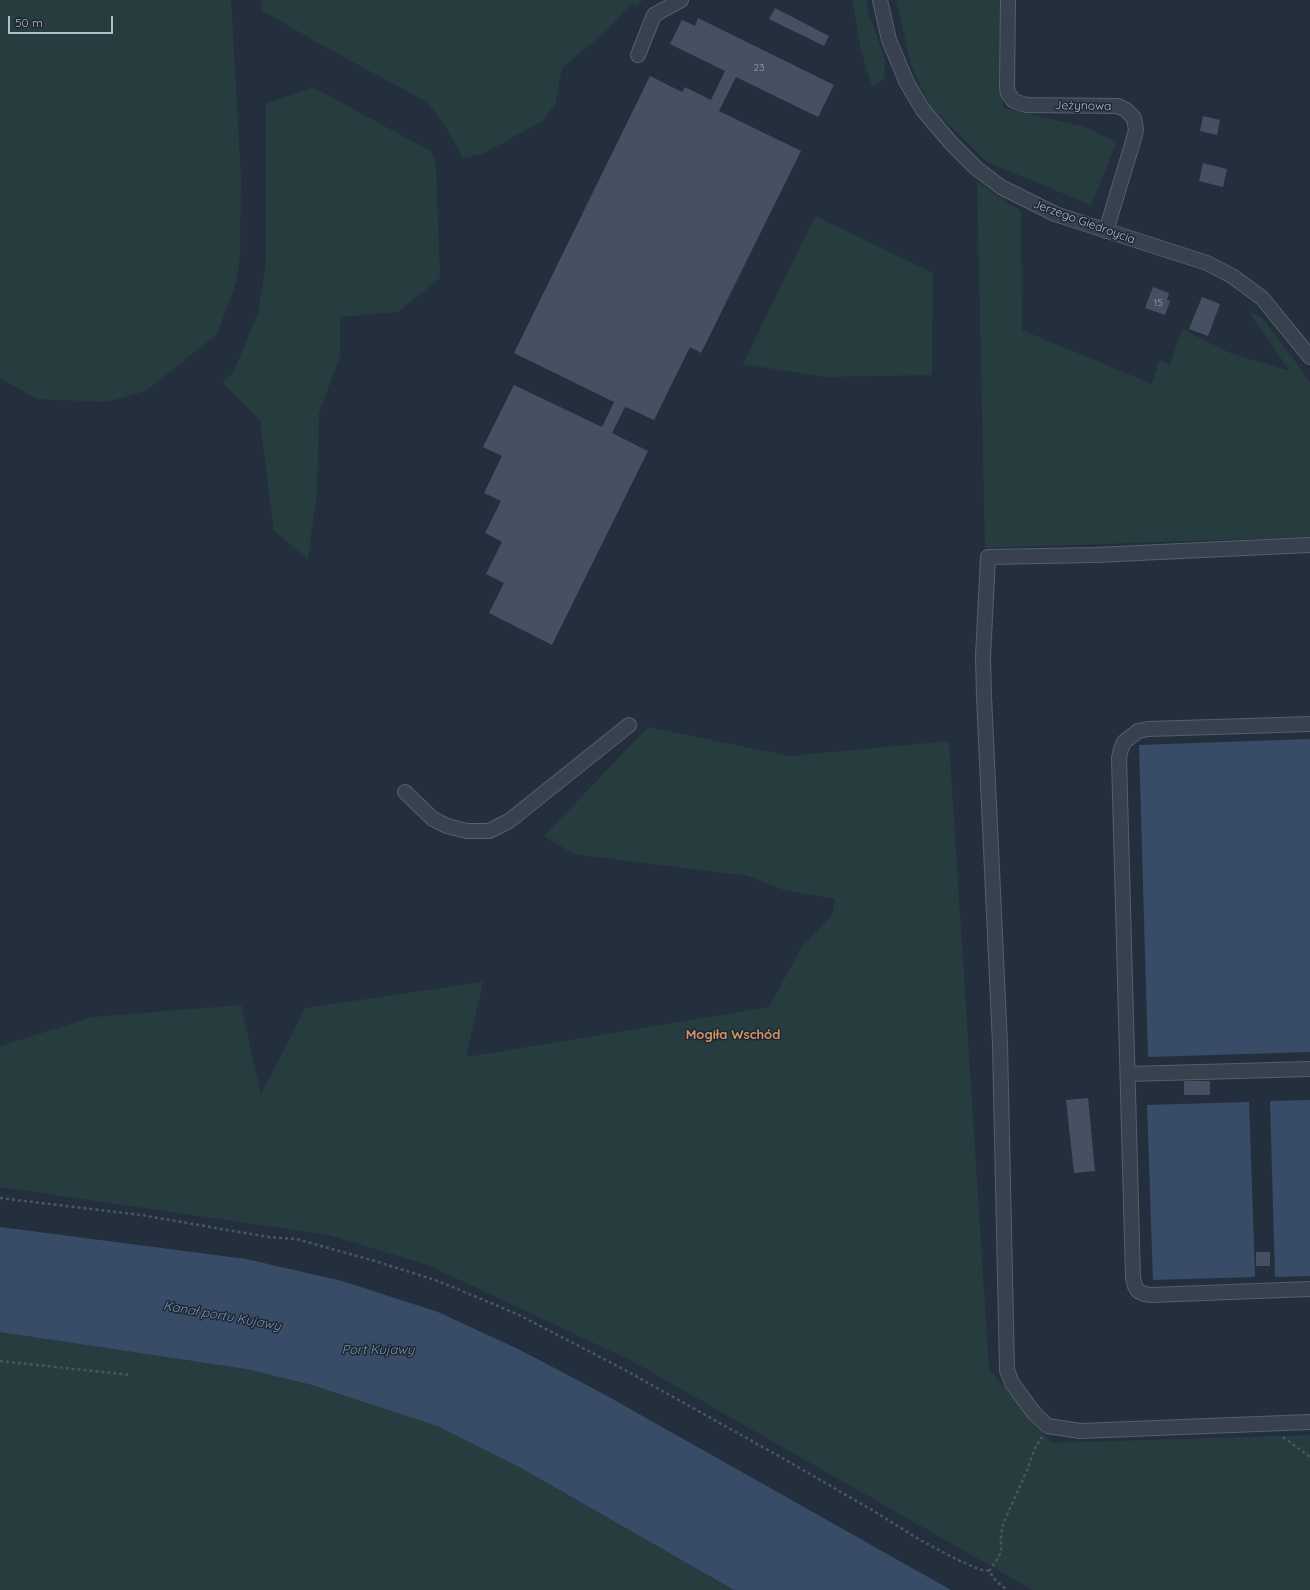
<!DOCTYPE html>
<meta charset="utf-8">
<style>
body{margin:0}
#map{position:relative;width:1310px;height:1590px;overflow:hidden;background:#242f3e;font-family:Quicksand,sans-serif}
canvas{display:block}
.scale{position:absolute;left:8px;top:16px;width:105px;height:18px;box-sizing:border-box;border:2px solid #b4bcc9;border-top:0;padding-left:5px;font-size:12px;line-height:14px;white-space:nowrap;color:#b4bcc9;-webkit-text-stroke:3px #1d2633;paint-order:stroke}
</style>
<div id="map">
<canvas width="1310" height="1590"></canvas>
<div class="scale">50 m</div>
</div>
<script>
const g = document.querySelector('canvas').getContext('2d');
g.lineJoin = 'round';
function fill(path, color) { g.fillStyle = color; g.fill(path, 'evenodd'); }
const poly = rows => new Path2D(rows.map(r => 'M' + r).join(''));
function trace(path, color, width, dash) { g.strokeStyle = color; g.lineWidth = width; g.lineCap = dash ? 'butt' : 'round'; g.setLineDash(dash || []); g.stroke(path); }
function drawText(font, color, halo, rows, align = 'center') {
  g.font = font + ' Quicksand,sans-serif'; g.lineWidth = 3; g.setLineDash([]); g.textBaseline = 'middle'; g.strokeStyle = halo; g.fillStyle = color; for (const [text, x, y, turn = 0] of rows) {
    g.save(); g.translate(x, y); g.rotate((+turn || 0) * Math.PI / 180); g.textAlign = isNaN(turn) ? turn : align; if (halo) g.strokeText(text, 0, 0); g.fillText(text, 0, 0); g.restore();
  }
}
const green = poly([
 [0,0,231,0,241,178,240,257,236,283,217,334,146,391,106,402,37,399,0,378],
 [261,0,643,0,636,6,631,4,606,31,562,68,555,105,542,121,483,154,463,158,444,124,427,102,316,42,262,10],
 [852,0,867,0,868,11,885,60,884,78,872,87,861,50],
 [896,0,1001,0,1003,108,1082,126,1117,142,1091,205,987,162,930,106,911,65],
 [313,87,432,152,436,166,440,278,398,312,340,317,340,356,319,413,317,492,308,559,274,531,260,420,222,382,233,373,258,314,266,261,266,104],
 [977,182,1021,211,1022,330,1152,384,1159,360,1170,365,1182,329,1230,353,1290,371,1248,311,1263,318,1310,382,1310,537,985,548],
 [815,216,933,273,932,375,823,377,743,364],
 [648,727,790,756,949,741,989,1369,1052,1443,1310,1435,1310,1590,1033,1590,634,1362,428,1265,329,1235,0,1187,0,1046,93,1017,241,1005,261,1095,305,1008,483,982,466,1057,769,1007,801,948,832,915,835,899,784,890,748,876,574,854,544,836],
 [0,1332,246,1369,312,1385,437,1426,521,1468,734,1590,0,1590]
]);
const water = poly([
 [1310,739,1310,1052,1148,1057,1139,745],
 [1310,1100,1310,1276,1275,1277,1270,1101],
 [1249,1102,1255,1277,1153,1280,1147,1105],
 [0,1227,246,1259,342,1281,438,1312,520,1350,600,1392,951,1590,734,1590,521,1468,437,1426,312,1385,246,1369,0,1332]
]);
const building = poly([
 [775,8,829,36,824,46,769,19],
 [698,18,834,85,818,117,736,77,719,111,801,151,701,353,690,347,654,420,626,407,624,409,612,433,648,451,552,645,489,613,504,583,486,574,502,542,485,533,501,501,484,493,502,456,483,447,514,385,602,427,614,402,514,353,650,76,682,92,685,87,711,100,725,71,670,44,682,20,695,26],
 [1203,116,1220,120,1217,135,1200,131],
 [1203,163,1227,169,1223,187,1199,181],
 [1153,287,1169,293,1167,300,1170,301,1165,315,1145,308],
 [1202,297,1220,304,1208,336,1189,329],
 [1184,1081,1210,1081,1210,1095,1184,1095],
 [1088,1098,1095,1171,1074,1173,1066,1100],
 [1256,1252,1270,1252,1270,1266,1256,1266]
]);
const path = poly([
 [0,1198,141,1215,268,1237,296,1239,375,1261,438,1281,517,1314,625,1370,784,1459,872,1510,920,1540,956,1559,978,1569,989,1571,996,1581,1007,1590],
 [0,1361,131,1375],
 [1283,1437,1310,1457],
 [989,1571,999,1557,1001,1549,1001,1535,1003,1524,1028,1468,1035,1448,1042,1437]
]);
const minor = poly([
 [880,0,889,40,907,83,923,110,951,143,976,168,1001,187,1055,214,1207,263,1232,276,1262,298,1310,357],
 [1008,0,1007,87,1008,93,1014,101,1026,105,1118,106,1126,110,1134,118,1136,130,1132,145,1106,231],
 [638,55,654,15,681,0],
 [1310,545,1095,555,988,557,983,657,984,696,1000,1044,1007,1370,1012,1383,1034,1413,1048,1426,1080,1431,1310,1422],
 [1310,724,1148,729,1138,731,1124,742,1121,749,1119,758,1133,1278,1135,1286,1138,1291,1144,1294,1151,1295,1310,1289],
 [405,792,433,819,447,826,467,831,489,831,509,821,629,725],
 [1128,1074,1310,1069]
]);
const numberNames = [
 ["23",759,68],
 ["15",1158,303]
];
const streetNames = [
 ["Jeżynowa",1083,106,1],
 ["Jerzego Giedroycia",1084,222,20]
];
const neighbourhoodNames = [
 ["Mogiła Wschód",733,1035]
];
const waterNames = [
 ["Kanał portu Kujawy",222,1316,10],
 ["Port Kujawy",378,1350]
];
fill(green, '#263c3f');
fill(water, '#394c67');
fill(building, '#455162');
trace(minor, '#565f6c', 16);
trace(path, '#44595c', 2.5, [3, 3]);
trace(minor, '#38414e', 14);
drawText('10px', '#98a1af', null, numberNames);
drawText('12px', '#b4bcc9', '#1d2633', streetNames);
drawText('bold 13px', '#d59563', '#1d2633', neighbourhoodNames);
drawText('italic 13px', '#7c92b1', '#1d2633', waterNames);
</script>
